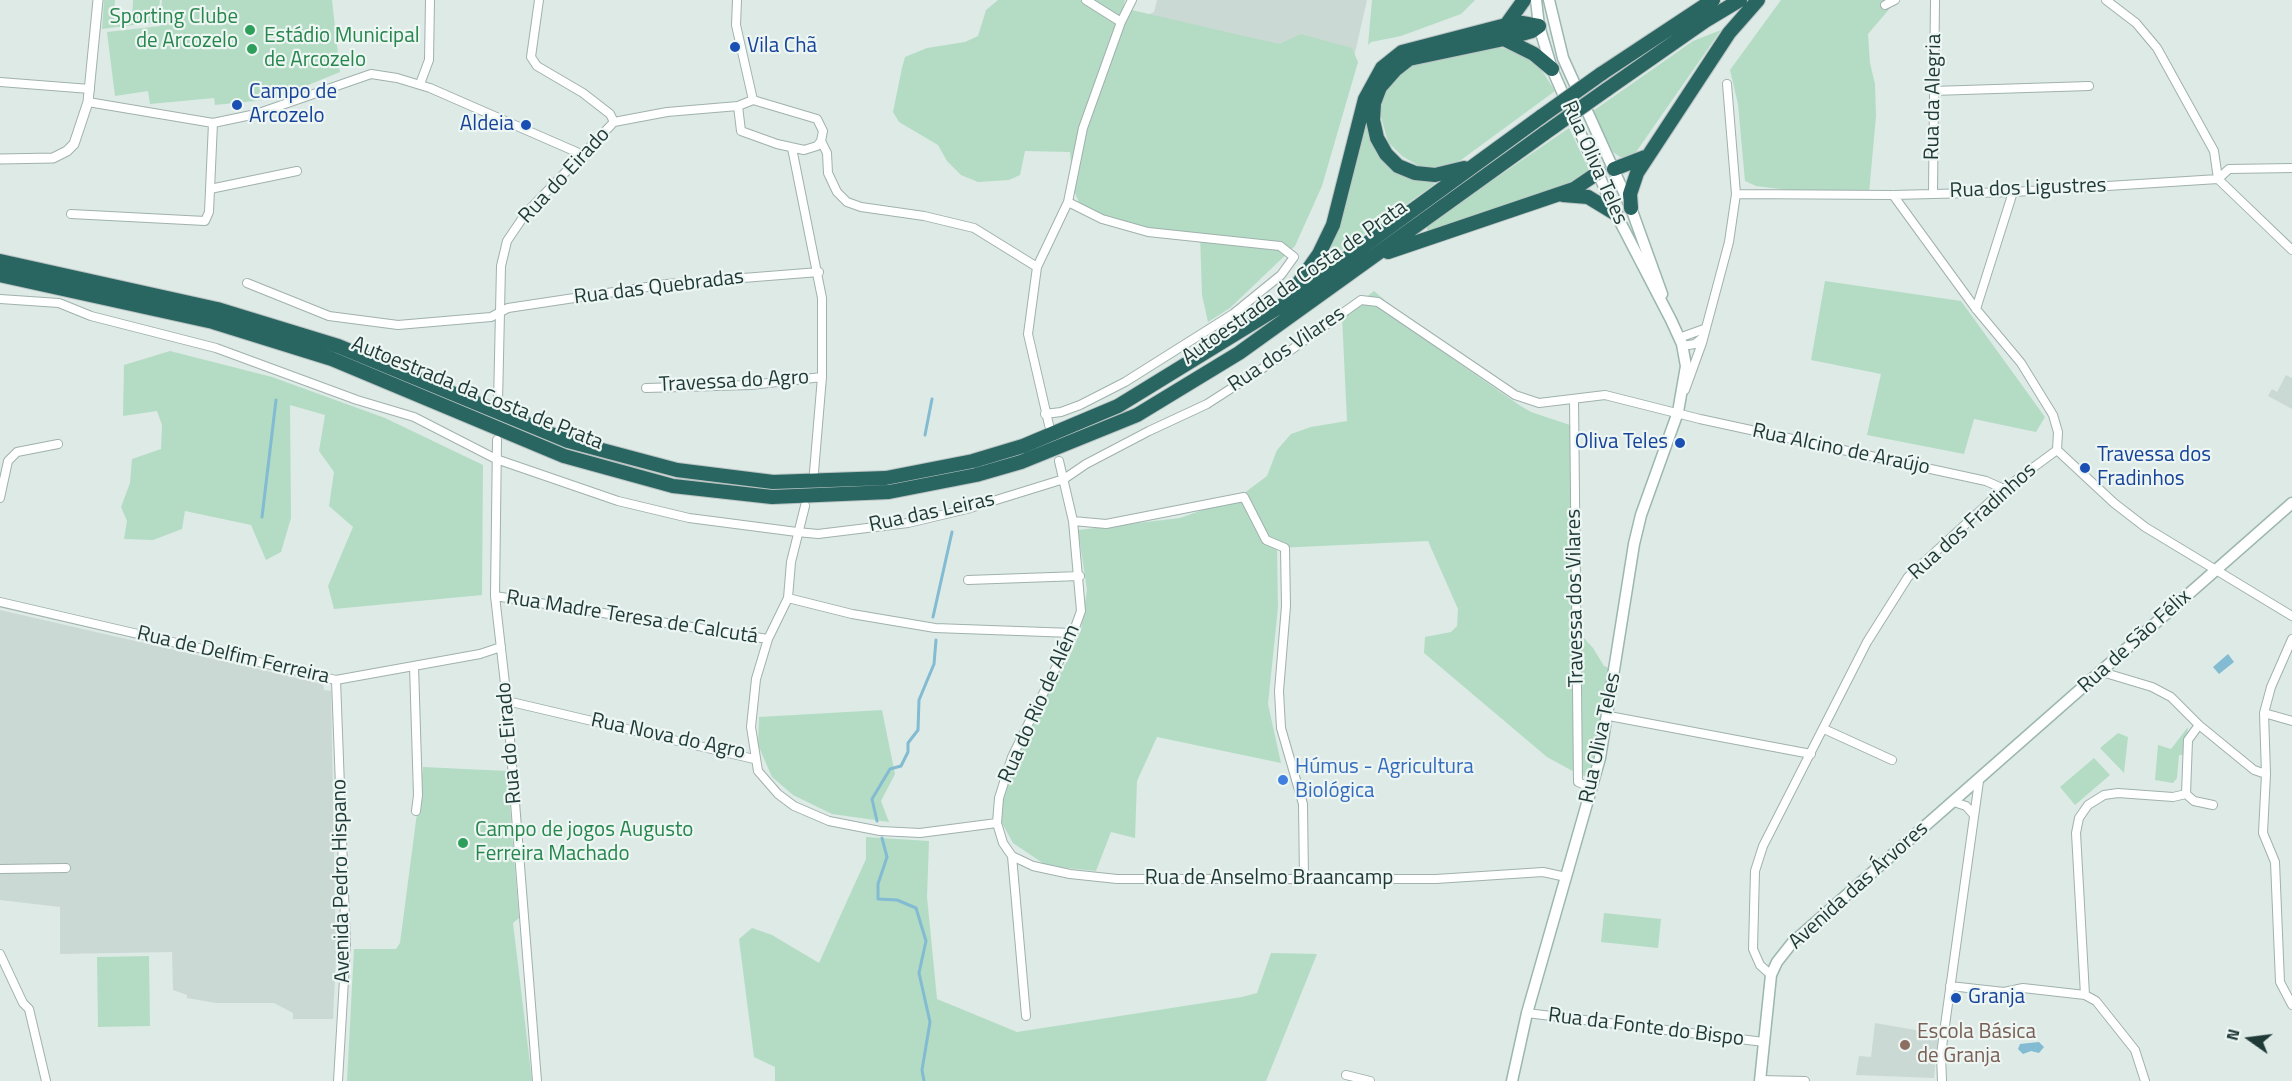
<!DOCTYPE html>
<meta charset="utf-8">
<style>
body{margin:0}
#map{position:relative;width:2292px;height:1081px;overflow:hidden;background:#ddeae6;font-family:"Titillium Web",sans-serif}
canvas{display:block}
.north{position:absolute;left:2220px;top:1009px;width:60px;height:60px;-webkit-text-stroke:4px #edf6f3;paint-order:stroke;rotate:284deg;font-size:16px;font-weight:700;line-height:24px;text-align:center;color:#1e3936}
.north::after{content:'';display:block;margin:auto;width:21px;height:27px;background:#1e3936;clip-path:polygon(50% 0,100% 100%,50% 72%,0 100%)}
</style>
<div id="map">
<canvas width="2292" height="1081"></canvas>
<div class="north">N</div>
</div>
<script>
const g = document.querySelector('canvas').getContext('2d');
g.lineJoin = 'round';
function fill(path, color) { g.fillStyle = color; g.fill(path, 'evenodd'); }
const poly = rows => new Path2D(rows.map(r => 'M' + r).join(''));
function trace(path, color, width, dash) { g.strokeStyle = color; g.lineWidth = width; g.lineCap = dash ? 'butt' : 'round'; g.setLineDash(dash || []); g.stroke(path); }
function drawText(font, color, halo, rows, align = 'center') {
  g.font = font + ' "Titillium Web",sans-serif'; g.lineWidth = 4.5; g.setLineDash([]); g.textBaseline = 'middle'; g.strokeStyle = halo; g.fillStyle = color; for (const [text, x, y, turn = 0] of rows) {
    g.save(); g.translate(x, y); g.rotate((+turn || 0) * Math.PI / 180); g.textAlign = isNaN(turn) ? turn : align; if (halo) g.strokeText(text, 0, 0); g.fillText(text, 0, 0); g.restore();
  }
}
const built = poly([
 [1157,0,1367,0,1347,88,1141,18,1154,12],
 [2286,375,2292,378,2292,409,2268,396,2272,389,2277,392],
 [0,610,323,684,324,690,331,691,336,957,333,1019,293,1019,293,1013,274,1003,216,1003,187,998,187,995,173,990,172,952,60,954,60,907,0,900],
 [1875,1023,1938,1034,1934,1078,1856,1075,1859,1056,1871,1057]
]);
const green = poly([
 [104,0,115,0,114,19,132,20,133,0,160,0,157,22,102,29],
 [162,0,332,0,340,72,274,99,215,105,214,98,150,104,148,91,115,96,107,32,160,26],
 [998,0,1125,0,1123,8,1279,44,1301,34,1352,48,1358,62,1322,186,1295,246,1230,308,1208,322,1202,295,1200,234,1170,233,1119,223,1081,207,1073,188,1070,152,1025,151,1020,175,1009,180,978,182,961,175,947,161,938,145,899,122,893,112,902,68,905,57,927,48,965,42,978,36,986,10],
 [1372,0,1475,0,1461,14,1401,36,1371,42,1368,45],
 [1781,0,1897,0,1868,34,1870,63,1875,84,1876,116,1869,193,1804,192,1756,186,1745,181,1738,104,1730,70],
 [1721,30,1636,152,1628,157,1620,157,1613,152,1593,111,1693,41],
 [1497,47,1523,53,1537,63,1555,91,1461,160,1445,168,1419,166,1402,156,1388,142,1380,113,1382,97,1399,72,1414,63],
 [1368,105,1379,151,1435,184,1312,271],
 [1569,128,1590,172,1582,180,1428,232,1426,226],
 [1825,281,1961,301,2045,417,2036,432,1974,419,1964,454,1867,435,1881,374,1811,360],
 [1374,291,1453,359,1519,405,1531,412,1570,425,1575,442,1578,619,1583,637,1593,648,1604,666,1612,669,1592,777,1580,775,1547,757,1424,653,1425,637,1451,632,1457,626,1458,609,1428,541,1277,548,1278,607,1268,704,1281,763,1157,737,1137,781,1135,838,1111,832,1096,871,1047,866,1013,843,1002,823,1003,799,1019,743,1069,658,1081,630,1087,590,1078,530,1180,518,1239,497,1267,476,1277,450,1291,434,1311,427,1347,421,1342,316],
 [170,351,272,377,385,418,483,465,482,595,334,609,328,586,353,527,329,506,334,472,319,451,325,415,290,405,291,518,281,552,266,560,251,525,185,511,182,529,153,540,124,539,127,521,121,507,130,483,132,459,161,449,162,425,157,411,123,416,124,365],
 [882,710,895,774,881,801,889,822,832,814,793,795,772,777,758,745,759,717],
 [2188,727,2185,755,2179,755,2177,778,2173,783,2155,780,2158,745,2171,749],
 [2118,733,2128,737,2124,773,2100,748],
 [2094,758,2110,775,2075,805,2060,787],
 [423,767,507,771,519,918,513,923,532,1081,347,1081,354,949,396,949,400,943],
 [866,837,929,841,927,897,937,999,1017,1032,1242,997,1257,993,1271,953,1317,954,1266,1081,775,1081,775,1067,754,1057,739,939,752,928,772,935,819,963,866,859],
 [1604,913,1661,919,1658,948,1601,942],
 [149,956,150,1026,98,1027,97,957]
]);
const water = poly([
 [2228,654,2234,662,2219,674,2213,667],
 [2039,1042,2044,1047,2039,1053,2031,1051,2023,1054,2018,1049,2020,1044]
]);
const stream = poly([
 [925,435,932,399],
 [262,517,276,400],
 [933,617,952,532],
 [877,821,872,799,890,769,901,766,908,752,908,743,918,730,919,700,934,664,936,640],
 [882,838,887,857,878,884,878,899,897,900,916,908,926,941,919,973,930,1022,922,1070,924,1081]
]);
const minor = poly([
 [539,0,531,57,537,66,583,93,610,114,614,122],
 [737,0,736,25,753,100],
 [1086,0,1121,22],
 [2106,0,2136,23,2157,48,2214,151,2218,179],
 [1885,5,1895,0],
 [0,82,90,89],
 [420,84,429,60,430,0],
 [1933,91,2089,86],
 [753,100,817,119,823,131,821,141,827,153,828,173,837,192,847,202,861,207,924,216,974,228,1037,267],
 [88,102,213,123,256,114,371,74,397,78,430,88,581,154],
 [738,106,741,131,777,144,804,150,817,146,821,141],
 [792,148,822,298,822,377,814,472],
 [2218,179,2229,169,2292,168],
 [210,189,297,171],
 [1933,193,1935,0],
 [1736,194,1893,195,2013,192,2218,179,2292,250],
 [1893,195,1976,309,2021,363,2053,415,2058,432,2057,450],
 [71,214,205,221,209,212,213,123],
 [247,283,329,316,398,325,491,317,508,308,667,284,819,272],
 [0,299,59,303,91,316,216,348,357,400,414,417,496,459,618,501,689,518,797,532,818,534,908,523,967,509,1064,479,1086,464,1149,431,1207,404,1291,350,1361,300,1378,302,1515,395,1539,403,1605,395,1700,419,1986,481,2004,489],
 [1976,309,2013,192],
 [1679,338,1704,329],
 [1682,346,1695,344,1702,338],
 [646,388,751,385,822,377],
 [1685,390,1702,343,1729,242,1736,194,1727,84],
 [1574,399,1578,782,1592,788],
 [498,403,501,266,507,241,526,213,614,122,667,112,738,106,753,100],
 [1045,414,1061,412,1080,405,1125,382,1233,314,1281,275,1294,257,1280,246,1148,232,1102,219,1068,202],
 [1049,425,1028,334,1037,267,1068,202,1083,128,1121,22,1132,0],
 [497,440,495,596,507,701,537,1081],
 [2057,450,2114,503,2145,527,2292,616],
 [1059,461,1073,521,1081,611,1073,633,1012,757,999,798,997,823,1003,843,1012,856,1033,866,1070,874,1117,879,1436,879,1543,872,1566,877],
 [0,498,8,461,17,452,58,444],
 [805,506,791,562,788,598,768,639,756,679,751,727,758,771,778,794,794,806,829,821,880,831,920,833,997,823],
 [1073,521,1106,524,1244,497,1266,540,1285,548,1286,606,1279,691,1281,728,1303,804,1304,879],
 [968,580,1080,576],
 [495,596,768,639],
 [788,598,852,614,935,628,1073,633],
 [0,602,336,680,480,654,501,647],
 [2292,639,2271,687,2264,713,2266,774,2263,833,2275,862,2280,982,2292,1005],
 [414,666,418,795,416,811],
 [2102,672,2152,687,2171,697,2199,725,2254,770,2266,774],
 [336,680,346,946,338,1081],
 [507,701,754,759],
 [2264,713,2292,721],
 [1609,716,1811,754],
 [1824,729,1892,760],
 [2186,794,2194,801,2213,805],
 [1954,802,1966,806,1974,815],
 [1012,856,1026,1016],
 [0,869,66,868],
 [0,954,23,1003,29,1009,46,1081],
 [1771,975,1760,965,1753,949,1755,871,1763,846,1867,642,1908,577,2004,489,2057,450],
 [1950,986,2004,992,2023,988,2085,995,2096,1001,2135,1050,2145,1081],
 [2085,995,2076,833,2079,818,2088,805,2104,795,2118,793,2173,797,2186,794,2188,740,2199,725],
 [1527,1013,1764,1042],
 [1346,1075,1370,1081],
 [1760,1080,1805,1081],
 [1942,1081,1941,1054,1979,781]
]);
const tertiary = poly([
 [0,159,53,158,67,151,74,144,88,102,98,0]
]);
const secondary = poly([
 [1549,0,1563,58,1631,208,1662,294],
 [1512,1081,1527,1013,1600,758,1634,544,1641,515,1678,412,1686,366,1682,344,1671,320,1616,214,1552,69,1539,26,1536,0],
 [1760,1081,1771,975,1777,962,1792,943,2292,503]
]);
const motorway = poly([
 [1506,25,1522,23,1539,26],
 [1504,39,1534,54,1552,69],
 [1601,74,1713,0],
 [1606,90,1705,21,1740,0],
 [1464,168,1435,175,1415,173,1398,166,1386,154,1377,138,1373,120,1374,103,1380,87,1395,70,1409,59,1504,39,1532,31,1539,26],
 [1614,169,1645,157],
 [1563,195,1588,197,1616,214],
 [1631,208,1630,194,1637,173,1729,33,1758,0],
 [1388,252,1574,189,1599,172],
 [0,261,217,309,338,346,568,441,677,470,773,482,886,478,973,461,1023,446,1118,406,1284,304,1542,116],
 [0,275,213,322,332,359,564,456,673,486,772,497,889,492,976,475,1021,462,1137,415,1239,353,1545,133],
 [1290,295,1319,254,1333,225,1365,99,1382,68,1402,52,1506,25,1524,0]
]);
const motorwayBridge = poly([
 [1542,116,1601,74],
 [1545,133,1606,90]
]);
const markers = [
 [250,30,6,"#2e9e5b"],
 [735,47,6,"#1a4fb4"],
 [252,49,6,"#2e9e5b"],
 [237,105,6,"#1a4fb4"],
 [526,125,6,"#1a4fb4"],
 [1680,443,6,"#1a4fb4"],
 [2085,468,6,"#1a4fb4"],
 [1283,780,6,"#3f7fe0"],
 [463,843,6,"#2e9e5b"],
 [1956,998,6,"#1a4fb4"],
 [1905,1045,6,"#8d6e63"]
];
const leisureNames = [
 ["Sporting Clube",238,18,"right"],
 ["de Arcozelo",238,42,"right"],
 ["Estádio Municipal",264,37],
 ["de Arcozelo",264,61],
 ["Campo de jogos Augusto",475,831],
 ["Ferreira Machado",475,855]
];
const transitNames = [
 ["Vila Chã",747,47],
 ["Campo de",249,93],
 ["Arcozelo",249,117],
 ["Aldeia",514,125,"right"],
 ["Oliva Teles",1668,443,"right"],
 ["Travessa dos",2097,456],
 ["Fradinhos",2097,480],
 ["Granja",1968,998]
];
const streetNames = [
 ["Rua da Alegria",1934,97,-89],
 ["Rua Oliva Teles",1594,163,66],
 ["Rua do Eirado",565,176,-47],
 ["Rua dos Ligustres",2028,189,-2],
 ["Autoestrada da Costa de Prata",1295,283,-35],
 ["Rua das Quebradas",659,288,-7],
 ["Rua dos Vilares",1287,350,-34],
 ["Travessa do Agro",734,382,-3],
 ["Autoestrada da Costa de Prata",477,394,22],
 ["Rua Alcino de Araújo",1841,450,12],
 ["Rua das Leiras",932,513,-12],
 ["Rua dos Fradinhos",1973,522,-42],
 ["Travessa dos Vilares",1576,598,-91],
 ["Rua Madre Teresa de Calcutá",632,618,9],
 ["Rua de São Félix",2135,642,-42],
 ["Rua de Delfim Ferreira",233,656,13],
 ["Rua do Rio de Além",1040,704,-66],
 ["Rua Nova do Agro",668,737,12],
 ["Rua Oliva Teles",1601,738,-78],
 ["Rua do Eirado",510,743,-95],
 ["Rua de Anselmo Braancamp",1269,879],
 ["Avenida Pedro Hispano",342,881,-91],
 ["Avenida das Árvores",1859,886,-42],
 ["Rua da Fonte do Bispo",1646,1028,7]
];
const shopNames = [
 ["Húmus - Agricultura",1295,768],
 ["Biológica",1295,792]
];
const educationNames = [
 ["Escola Básica",1917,1033],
 ["de Granja",1917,1057]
];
fill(built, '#cbd9d5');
fill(green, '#b4dcc4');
fill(water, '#82bbd2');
trace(stream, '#82bbd2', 3);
trace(minor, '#a0b1ae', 10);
trace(tertiary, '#a0b1ae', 11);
trace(secondary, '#9cb6b0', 13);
trace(motorway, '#bcc4c3', 16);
trace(minor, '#fff', 8);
trace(tertiary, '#fff', 9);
trace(secondary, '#fff', 10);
trace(motorway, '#296662', 14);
trace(motorwayBridge, '#bcc4c3', 16, []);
trace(motorwayBridge, '#296662', 14);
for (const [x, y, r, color] of markers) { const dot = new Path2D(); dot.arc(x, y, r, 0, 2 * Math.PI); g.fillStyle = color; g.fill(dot); trace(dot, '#edf6f3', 2); }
drawText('21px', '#27864d', '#edf6f3', leisureNames, 'left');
drawText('21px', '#164399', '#edf6f3', transitNames, 'left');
drawText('21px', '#1e3936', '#edf6f3', streetNames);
drawText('21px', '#366cbe', '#edf6f3', shopNames, 'left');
drawText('21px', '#785e54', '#edf6f3', educationNames, 'left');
</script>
